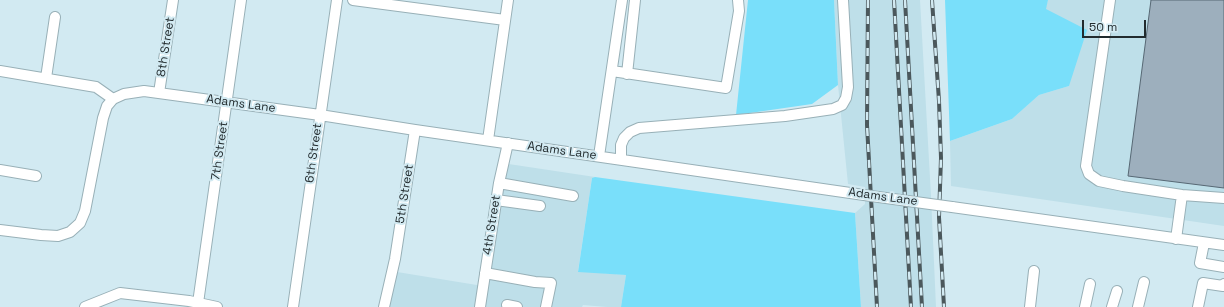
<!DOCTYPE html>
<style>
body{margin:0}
#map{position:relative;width:1224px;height:307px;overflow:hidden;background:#d2eaf2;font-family:"Space Grotesk",sans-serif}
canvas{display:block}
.scale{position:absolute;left:1082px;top:20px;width:64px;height:18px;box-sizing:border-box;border:2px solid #222b2e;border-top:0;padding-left:5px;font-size:12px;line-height:14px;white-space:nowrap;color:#222b2e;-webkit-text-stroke:3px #d2eaf2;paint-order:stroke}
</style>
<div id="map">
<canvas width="1224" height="307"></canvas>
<div class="scale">50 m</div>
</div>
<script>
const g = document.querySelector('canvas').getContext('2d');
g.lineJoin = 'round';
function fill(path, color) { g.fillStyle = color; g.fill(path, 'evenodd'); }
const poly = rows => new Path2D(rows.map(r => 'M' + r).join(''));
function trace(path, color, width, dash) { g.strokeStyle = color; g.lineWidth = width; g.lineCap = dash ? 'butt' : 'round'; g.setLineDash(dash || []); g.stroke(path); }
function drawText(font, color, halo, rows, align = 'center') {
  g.font = font + ' "Space Grotesk",sans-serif'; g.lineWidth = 4; g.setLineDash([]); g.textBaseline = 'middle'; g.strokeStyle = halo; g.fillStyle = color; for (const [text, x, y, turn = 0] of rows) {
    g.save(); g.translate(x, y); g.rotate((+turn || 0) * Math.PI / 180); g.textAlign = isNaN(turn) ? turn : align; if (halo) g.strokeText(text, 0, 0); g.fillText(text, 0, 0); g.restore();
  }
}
const built = poly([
 [834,0,920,0,931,196,936,307,861,307,855,213,865,204,865,187,848,184,838,85],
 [1048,0,1224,0,1224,226,951,186,950,141,1012,119,1039,95,1069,86,1045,9],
 [502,163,595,177,592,178,578,271,626,275,621,307,607,307,583,305,582,307,383,307,391,271,483,286]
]);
const green = poly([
 [748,0,834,0,838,85,812,104,736,115],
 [945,0,1048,0,1046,9,1087,30,1069,86,1039,95,1012,119,950,141],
 [595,177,855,213,861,307,621,307,626,275,578,272,592,178]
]);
const building = poly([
 [1151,0,1224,0,1224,188,1128,176,1151,0]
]);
const minor = poly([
 [353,0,505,20],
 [1110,0,1086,166,1089,174,1099,181,1123,186,1182,195,1224,198],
 [0,71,96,87,113,99],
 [612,71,726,88,739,11,738,0],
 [627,74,635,0],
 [46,78,55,17],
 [159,93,173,0],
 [488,140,508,0],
 [599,156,622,0],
 [621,159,621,145,624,138,630,132,639,128,785,116,833,109,842,105,846,98,848,87,843,0],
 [0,170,36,176],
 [499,183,573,196],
 [496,200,540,206],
 [952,207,1224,245],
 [0,230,41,235,58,236,70,232,80,223,85,211,103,118,107,106,113,99,124,94,144,91,320,115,415,130,864,195],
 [1176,239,1182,195],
 [1204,243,1200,263,1224,267],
 [485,273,535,282,551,283,546,307],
 [198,303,241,0],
 [507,305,517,307],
 [85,307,120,293,189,301,217,307],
 [293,307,337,0],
 [384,307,395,259,415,130],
 [480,307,499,183,508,143],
 [1030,307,1034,271],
 [1085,307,1090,284],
 [1112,307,1117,291],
 [1138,307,1144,282],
 [1198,307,1203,283,1223,286,1224,284]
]);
const rail = poly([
 [868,0,867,125,877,307],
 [894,0,911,307],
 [905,0,922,307],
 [932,0,939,101,941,158,939,217,944,307]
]);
const minorBridge = poly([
 [864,195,952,207]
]);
const streetNames = [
 ["8th Street",166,47,-81],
 ["Adams Lane",241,104,8],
 ["7th Street",220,151,-82],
 ["Adams Lane",562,151,8],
 ["6th Street",314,153,-82],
 ["5th Street",405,194,-81],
 ["Adams Lane",883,197,8],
 ["4th Street",492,225,-81]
];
fill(built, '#bedfe9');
fill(green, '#79dffa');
fill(building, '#9dafbd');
trace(building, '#576874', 1);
trace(minor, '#98b0b7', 12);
trace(minor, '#fff', 10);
trace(rail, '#4b585c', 4);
trace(rail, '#d2eaf2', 2.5, [8]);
trace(minorBridge, '#98b0b7', 12, []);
trace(minorBridge, '#fff', 10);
drawText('12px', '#222b2e', '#d2eaf2', streetNames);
</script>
